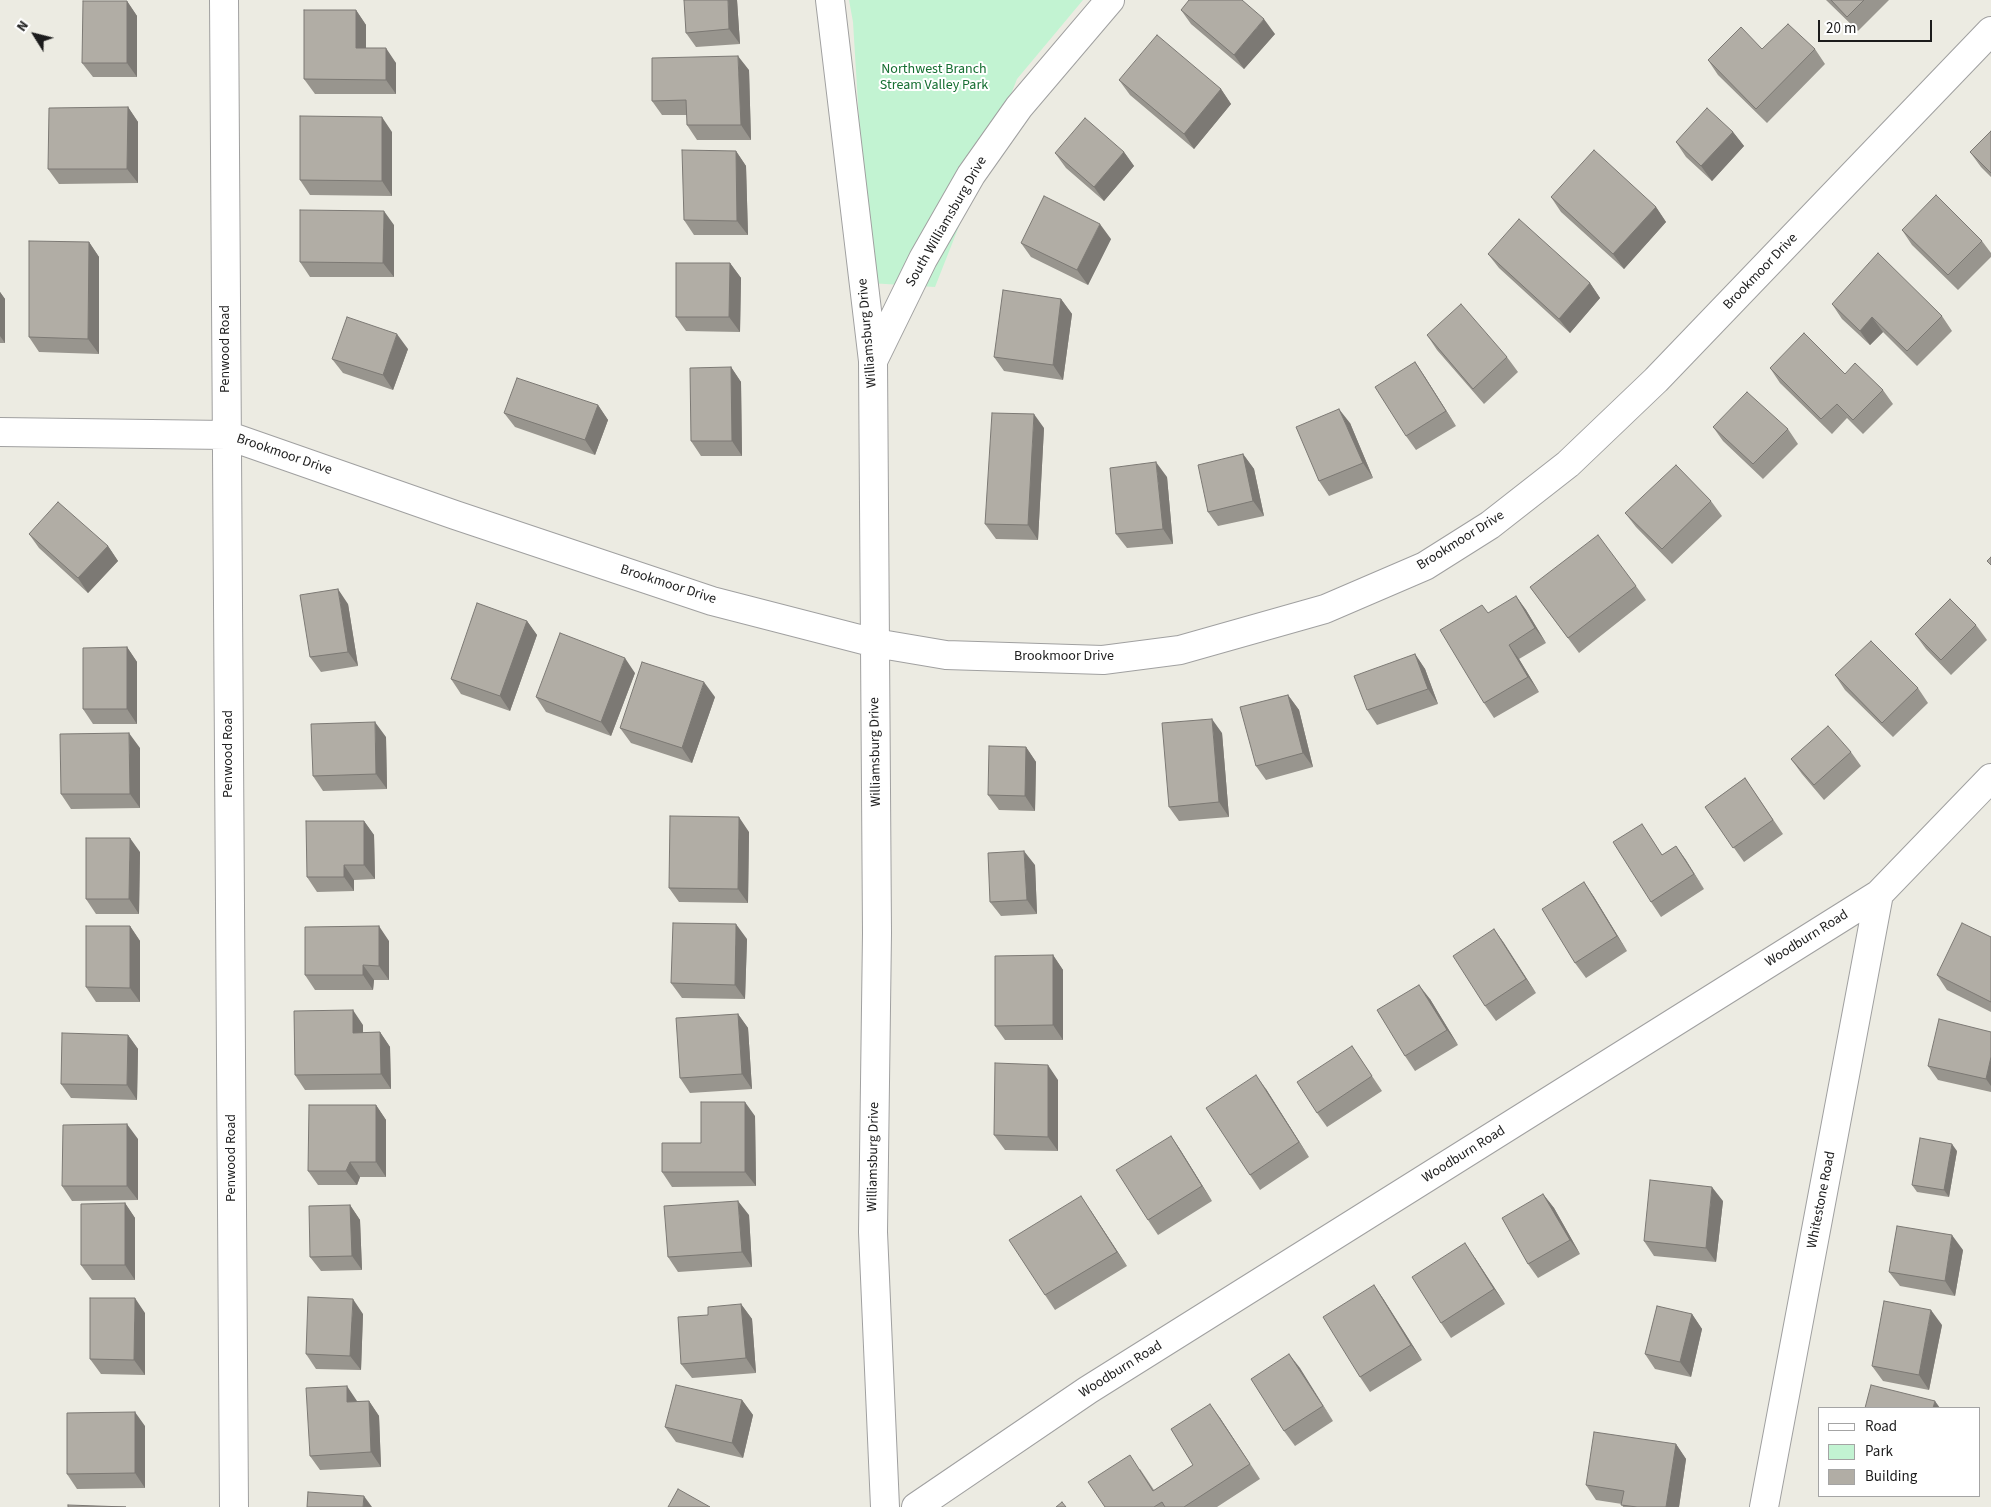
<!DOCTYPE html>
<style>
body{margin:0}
#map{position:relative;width:1991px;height:1507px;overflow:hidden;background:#ecebe2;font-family:"Source Sans 3",sans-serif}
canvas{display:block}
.legend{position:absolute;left:1818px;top:1407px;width:162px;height:90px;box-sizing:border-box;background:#fff;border:1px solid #a4a4a4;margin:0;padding:6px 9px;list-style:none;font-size:15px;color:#1c1c1c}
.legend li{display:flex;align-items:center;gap:10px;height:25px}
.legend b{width:25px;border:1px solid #a4a4a4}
.north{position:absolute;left:10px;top:10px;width:50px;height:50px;-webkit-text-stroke:4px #fff;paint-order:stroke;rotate:306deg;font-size:14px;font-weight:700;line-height:20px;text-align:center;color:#1c1c1c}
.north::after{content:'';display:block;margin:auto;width:18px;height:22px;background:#1c1c1c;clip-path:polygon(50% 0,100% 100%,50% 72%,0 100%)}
.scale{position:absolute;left:1818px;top:20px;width:114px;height:22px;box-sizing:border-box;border:2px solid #1c1c1c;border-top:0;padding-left:6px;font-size:15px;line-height:18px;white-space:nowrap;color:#1c1c1c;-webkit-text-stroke:4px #fff;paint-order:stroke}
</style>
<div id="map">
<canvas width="1991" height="1507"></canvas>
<ul class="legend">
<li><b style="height:6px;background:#fff"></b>Road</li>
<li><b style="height:14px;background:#c2f3d2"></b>Park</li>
<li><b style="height:14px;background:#b1ada5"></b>Building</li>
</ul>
<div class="north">N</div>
<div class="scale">20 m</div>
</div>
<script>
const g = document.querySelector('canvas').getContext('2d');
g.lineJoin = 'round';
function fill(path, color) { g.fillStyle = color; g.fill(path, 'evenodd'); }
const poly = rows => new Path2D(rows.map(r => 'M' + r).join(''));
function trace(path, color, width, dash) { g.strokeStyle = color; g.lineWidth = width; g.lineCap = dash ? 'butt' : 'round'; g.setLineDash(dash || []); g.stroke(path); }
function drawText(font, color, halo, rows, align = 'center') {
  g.font = font + ' "Source Sans 3",sans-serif'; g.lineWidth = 4; g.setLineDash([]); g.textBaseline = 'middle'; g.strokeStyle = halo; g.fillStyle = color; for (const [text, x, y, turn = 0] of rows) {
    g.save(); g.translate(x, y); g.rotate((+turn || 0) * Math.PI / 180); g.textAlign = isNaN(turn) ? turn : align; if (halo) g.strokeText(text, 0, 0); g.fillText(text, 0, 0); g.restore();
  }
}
const park = poly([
 [849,0,1083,0,1017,79,935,287,869,283,853,22]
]);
const minor = poly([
 [224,0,234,1507],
 [830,0,873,361,877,933,873,1232,885,1507],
 [873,361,923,259,971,175,1019,107,1110,0],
 [0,432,226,435,455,515,712,601,875,643,946,655,1103,660,1180,650,1325,609,1425,566,1490,525,1568,464,1656,380,1991,31],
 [916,1507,1088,1390,1879,894,1991,778],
 [1764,1507,1879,894]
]);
const wall = poly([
 [737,0,740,44,696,47,686,33],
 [1826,0,1889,0,1858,31],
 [127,1,137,16,137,77,93,77,82,63],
 [356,10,366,25,366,48,396,63,396,94,315,94,304,79],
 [1181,10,1275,34,1244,69,1191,24],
 [1762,49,1815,49,1825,64,1767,123,1718,75,1708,60],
 [749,70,751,140,697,140,687,125,687,115,662,115,652,101],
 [1119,80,1221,89,1231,104,1194,149,1130,95],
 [128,107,138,122,138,183,59,184,48,169],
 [1991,131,1991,177,1981,167,1970,152],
 [392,132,392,196,310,195,300,180],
 [1733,132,1744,146,1712,181,1686,157,1676,142],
 [736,151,746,166,748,235,694,235,684,220],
 [1124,152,1134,166,1104,201,1066,168,1055,153],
 [1551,197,1656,207,1666,222,1624,269,1561,212],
 [394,225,394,277,310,277,300,262],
 [1902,230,1982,241,1991,253,1991,257,1958,290,1912,245],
 [1111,239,1088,285,1031,257,1021,243],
 [89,242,99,257,99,354,39,352,29,337],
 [1488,254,1590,283,1600,298,1570,333,1499,268],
 [730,263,741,278,740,332,686,331,676,317],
 [0,292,5,299,5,343,0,343],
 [1061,299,1072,314,1063,380,1004,371,994,357],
 [1832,304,1942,316,1952,331,1917,366,1883,332,1870,345,1842,319],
 [1427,335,1507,357,1518,372,1484,404,1437,350],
 [408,349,393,390,343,373,332,359],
 [1415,362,1425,377,1456,426,1416,450,1406,436],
 [731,367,741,382,742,456,701,456,691,441],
 [1770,368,1845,374,1883,390,1893,404,1863,434,1847,418,1832,434,1780,383],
 [598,405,608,420,595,455,515,427,504,413],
 [1350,423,1373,478,1329,496,1319,481],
 [1713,427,1788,429,1798,444,1763,479,1723,441],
 [1044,428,1038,540,996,539,985,524],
 [1243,454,1254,469,1264,516,1218,526,1208,512],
 [1167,477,1173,544,1127,548,1116,534],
 [1711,501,1722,516,1672,564,1636,527,1625,513],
 [29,534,108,546,118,561,88,593,39,548],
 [1636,586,1646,600,1579,653,1530,587],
 [1516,596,1526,610,1546,643,1519,659,1539,692,1494,718,1484,703],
 [348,604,358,666,321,672,310,657],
 [527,621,537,635,510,711,461,694,451,679],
 [1976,625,1987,640,1951,675,1926,649,1915,634],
 [127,647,137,662,137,724,93,724,83,709],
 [1415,654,1425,669,1438,704,1377,725,1367,710],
 [635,673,611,736,546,712,536,697],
 [1835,675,1918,688,1928,703,1893,737,1845,690],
 [1288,695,1299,710,1313,767,1266,780,1256,766],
 [715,697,692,763,631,743,620,728],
 [1222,733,1229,817,1179,821,1169,807],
 [386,737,387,789,323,791,313,776],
 [1026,747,1036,762,1035,811,999,810,988,795],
 [140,748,140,808,71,809,61,794],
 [1851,752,1861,766,1824,800,1802,774,1791,759],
 [1745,778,1783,834,1744,862,1705,807],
 [364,821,374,835,375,879,354,880,354,891,317,892,307,877],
 [1642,824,1662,855,1676,846,1704,889,1661,917,1651,902],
 [749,832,748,903,679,902,669,888],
 [140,852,139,914,96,914,86,899],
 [1035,865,1037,914,1001,916,990,902],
 [1584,882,1594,897,1627,951,1586,978,1575,963],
 [130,926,140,941,140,1002,96,1002,86,987],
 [1494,929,1536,993,1496,1021,1485,1006],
 [1991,937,1991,1012,1947,990,1937,975],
 [747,939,745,999,682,998,671,983],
 [389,941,389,980,374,980,373,990,315,990,305,975],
 [1053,955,1063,970,1063,1040,1005,1040,995,1026],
 [1430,999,1458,1045,1415,1071,1405,1056],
 [738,1014,748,1028,752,1089,690,1093,680,1078],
 [363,1025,363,1033,380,1032,390,1047,391,1089,305,1090,295,1075],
 [1991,1032,1991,1092,1938,1080,1928,1066],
 [128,1035,138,1049,137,1100,71,1098,61,1084],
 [1352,1046,1382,1091,1327,1127,1317,1113],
 [1058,1080,1058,1151,1005,1150,994,1135],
 [1266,1089,1309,1157,1260,1190,1250,1175],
 [376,1105,386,1120,386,1177,360,1177,357,1185,318,1185,308,1171],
 [755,1116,756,1186,672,1187,662,1172,701,1143],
 [1171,1136,1181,1151,1212,1201,1158,1235,1148,1220],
 [138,1139,138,1200,72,1201,62,1186],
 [1957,1151,1949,1197,1917,1192,1912,1185],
 [1543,1194,1554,1208,1580,1254,1538,1278,1528,1264],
 [1723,1201,1716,1262,1654,1256,1644,1241],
 [125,1203,135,1218,135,1280,92,1280,81,1265],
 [350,1205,360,1220,362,1270,321,1271,310,1257],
 [1091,1211,1127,1266,1055,1310,1045,1295],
 [749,1215,752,1267,678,1272,668,1257],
 [1963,1250,1955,1296,1900,1286,1889,1272],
 [1475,1258,1505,1304,1451,1338,1441,1323],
 [1374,1285,1384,1300,1422,1360,1370,1392,1360,1377],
 [741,1304,752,1319,756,1373,692,1378,681,1364,708,1315],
 [145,1313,145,1375,101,1374,90,1359],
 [363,1314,361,1370,316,1369,306,1354],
 [1692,1314,1702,1329,1691,1377,1655,1369,1645,1354],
 [1942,1325,1929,1390,1883,1381,1872,1366],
 [1289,1354,1333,1421,1295,1446,1284,1431],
 [742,1400,753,1415,743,1458,676,1442,665,1427],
 [357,1401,357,1402,369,1401,379,1416,381,1467,320,1470,310,1456],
 [1220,1418,1260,1479,1217,1507,1105,1507,1140,1469,1154,1490,1193,1465],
 [145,1426,145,1488,77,1489,67,1474],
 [1676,1444,1686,1459,1679,1507,1623,1507,1622,1504,1596,1500,1586,1485]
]);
const shadedWall = poly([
 [728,0,737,0,740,44,729,29],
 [127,1,137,16,137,77,127,63],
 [356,10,366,25,366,63,356,48],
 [1264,19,1275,34,1244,69,1234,55],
 [386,48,396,63,396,94,386,80],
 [738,56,749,70,751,140,741,125],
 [1221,89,1231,104,1194,149,1184,134],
 [128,107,138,122,138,183,127,169],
 [382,117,392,132,392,196,382,181],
 [1733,132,1744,146,1712,181,1701,166],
 [736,151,746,166,748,235,737,221],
 [1124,152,1134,166,1104,201,1094,187],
 [1656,207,1666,222,1624,269,1613,254],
 [384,211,394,225,394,277,383,263],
 [1100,224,1111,239,1088,285,1077,270],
 [89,242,99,257,99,354,88,339],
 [730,263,741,278,740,332,729,317],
 [1590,283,1600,298,1570,333,1559,319],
 [0,292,5,299,5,343,0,336],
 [1061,299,1072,314,1063,380,1053,365],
 [1872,317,1883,332,1870,345,1860,331],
 [397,334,408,349,393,390,383,375],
 [1415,362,1425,377,1456,426,1446,411],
 [731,367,741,382,742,456,732,441],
 [598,405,608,420,595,455,585,440],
 [1339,409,1350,423,1373,478,1363,463],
 [1034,414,1044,428,1038,540,1028,525],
 [1243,454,1254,469,1264,516,1253,501],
 [1156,462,1167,477,1173,544,1163,529],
 [108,546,118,561,88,593,78,578],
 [338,589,348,604,358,666,348,652],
 [1516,596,1526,610,1546,643,1535,628],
 [527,621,537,635,510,711,500,696],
 [1509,645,1519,659,1539,692,1528,677],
 [127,647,137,662,137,724,127,709],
 [1415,654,1425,669,1438,704,1428,689],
 [625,658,635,673,611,736,601,722],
 [704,682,715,697,692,763,682,748],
 [1288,695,1299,710,1313,767,1303,753],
 [1212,719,1222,733,1229,817,1219,802],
 [375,722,386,737,387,789,376,774],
 [129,733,140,748,140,808,130,794],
 [1026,747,1036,762,1035,811,1025,796],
 [739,817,749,832,748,903,738,889],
 [364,821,374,835,375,879,364,865],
 [130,838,140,852,139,914,129,899],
 [1676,846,1686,860,1704,889,1694,874],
 [1024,851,1035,865,1037,914,1027,900],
 [344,865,354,880,354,891,344,877],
 [1584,882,1594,897,1627,951,1617,936],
 [736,924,747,939,745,999,735,985],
 [130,926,140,941,140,1002,130,988],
 [379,926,389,941,389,980,379,966],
 [1494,929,1504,943,1536,993,1526,979],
 [1053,955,1063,970,1063,1040,1053,1025],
 [363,965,374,980,373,990,363,975],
 [1419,985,1430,999,1458,1045,1447,1030],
 [353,1010,363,1025,363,1048,353,1033],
 [738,1014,748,1028,752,1089,742,1074],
 [380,1032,390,1047,391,1089,381,1074],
 [128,1035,138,1049,137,1100,127,1085],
 [1991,1057,1991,1086,1986,1079],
 [1048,1065,1058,1080,1058,1151,1048,1137],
 [1256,1075,1266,1089,1309,1157,1299,1142],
 [745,1102,755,1116,756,1186,745,1172],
 [376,1105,386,1120,386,1177,376,1162],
 [127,1124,138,1139,138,1200,127,1186],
 [1171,1136,1181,1151,1212,1201,1202,1186],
 [1952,1144,1957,1151,1949,1197,1944,1190],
 [350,1162,360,1177,357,1185,346,1171],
 [1712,1187,1723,1201,1716,1262,1706,1248],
 [1543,1194,1554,1208,1580,1254,1570,1240],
 [1081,1196,1091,1211,1127,1266,1117,1252],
 [738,1201,749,1215,752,1267,742,1252],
 [125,1203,135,1218,135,1280,125,1265],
 [350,1205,360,1220,362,1270,352,1256],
 [1952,1235,1963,1250,1955,1296,1945,1281],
 [1465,1243,1475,1258,1505,1304,1494,1289],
 [1374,1285,1384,1300,1422,1360,1411,1345],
 [135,1298,145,1313,145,1375,134,1360],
 [353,1299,363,1314,361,1370,350,1356],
 [741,1304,752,1319,756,1373,746,1358],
 [1931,1310,1942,1325,1929,1390,1919,1375],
 [1692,1314,1702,1329,1691,1377,1680,1362],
 [1289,1354,1300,1368,1333,1421,1323,1406],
 [347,1386,357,1401,358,1417,347,1402],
 [742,1400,753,1415,743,1458,732,1443],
 [369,1401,379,1416,381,1467,371,1452],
 [1935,1401,1940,1408,1933,1408],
 [1210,1404,1220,1418,1260,1479],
 [135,1412,145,1426,145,1488,135,1473],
 [1676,1444,1686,1459,1679,1507,1666,1507],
 [364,1496,372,1507,363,1507]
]);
const building = poly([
 [684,0,728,0,729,29,686,33,684,0],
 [1189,0,1242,0,1264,19,1234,55,1181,10,1189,0],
 [1831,0,1864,0,1847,17,1831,0],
 [83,1,127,1,127,63,82,63,83,1],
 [304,10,356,10,356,48,386,48,386,80,304,79,304,10],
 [1788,24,1815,49,1756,109,1708,60,1741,27,1762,49,1788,24],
 [1157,35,1221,89,1184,134,1119,80,1157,35],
 [738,56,741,125,687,125,686,100,652,101,652,58,738,56],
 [128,107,127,169,48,169,49,108,128,107],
 [1707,108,1733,132,1701,166,1676,142,1707,108],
 [300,116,382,117,382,181,300,180,300,116],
 [1085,118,1124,152,1094,187,1055,153,1085,118],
 [1991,131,1991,173,1970,152,1991,131],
 [682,150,736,151,737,221,684,220,682,150],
 [1594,150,1656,207,1613,254,1551,197,1594,150],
 [1936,195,1982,241,1948,275,1902,230,1936,195],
 [1044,196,1100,224,1077,270,1021,243,1044,196],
 [300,210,384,211,383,263,300,262,300,210],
 [1519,219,1590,283,1559,319,1488,254,1519,219],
 [29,241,89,242,88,339,29,337,29,241],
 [1878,253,1942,316,1907,351,1872,317,1860,331,1832,304,1878,253],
 [676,263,730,263,729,317,676,317,676,263],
 [1003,290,1061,299,1053,365,994,357,1003,290],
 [1461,304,1507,357,1473,389,1427,335,1461,304],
 [347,317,397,334,383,375,332,359,347,317],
 [1804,333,1845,374,1855,363,1883,390,1853,420,1837,404,1821,419,1770,368,1804,333],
 [1415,362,1446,411,1406,436,1375,387,1415,362],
 [731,367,732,441,691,441,690,368,731,367],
 [517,378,598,405,585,440,504,413,517,378],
 [1747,392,1788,429,1753,464,1713,427,1747,392],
 [1339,409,1363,463,1319,481,1296,427,1339,409],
 [992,413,1034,414,1028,525,985,524,992,413],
 [1243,454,1253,501,1208,512,1198,465,1243,454],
 [1156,462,1163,529,1116,534,1110,468,1156,462],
 [1676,465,1711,501,1662,549,1625,513,1676,465],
 [58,502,108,546,78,578,29,534,58,502],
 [1598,535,1636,586,1568,638,1530,587,1598,535],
 [1991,557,1991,565,1987,561,1991,557],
 [338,589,348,652,310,657,300,595,338,589],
 [1516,596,1535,628,1509,645,1528,677,1484,703,1440,630,1482,605,1488,613,1516,596],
 [1950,599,1976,625,1941,660,1915,634,1950,599],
 [477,603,527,621,500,696,451,679,477,603],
 [560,633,625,658,601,722,536,697,560,633],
 [1871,641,1918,688,1882,723,1835,675,1871,641],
 [127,647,127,709,83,709,83,648,127,647],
 [1415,654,1428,689,1367,710,1354,676,1415,654],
 [642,662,704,682,682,748,620,728,642,662],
 [1288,695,1303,753,1256,766,1240,707,1288,695],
 [1212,719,1219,802,1169,807,1162,723,1212,719],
 [375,722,376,774,313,776,311,724,375,722],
 [1828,726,1851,752,1814,785,1791,759,1828,726],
 [129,733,130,794,61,794,60,734,129,733],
 [989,746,1026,747,1025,796,988,795,989,746],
 [1745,778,1773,820,1733,848,1705,807,1745,778],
 [670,816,739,817,738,889,669,888,670,816],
 [306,821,364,821,364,865,344,865,344,877,307,877,306,821],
 [1642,824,1662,855,1676,846,1694,874,1651,902,1613,842,1642,824],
 [86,838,130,838,129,899,86,899,86,838],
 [1024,851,1027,900,990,902,988,853,1024,851],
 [1584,882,1617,936,1575,963,1542,909,1584,882],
 [673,923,736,924,735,985,671,983,673,923],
 [1962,923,1991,937,1991,1002,1937,975,1962,923],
 [86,926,130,926,130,988,86,987,86,926],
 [379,926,379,966,363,965,363,975,305,975,305,927,379,926],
 [1494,929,1526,979,1485,1006,1453,956,1494,929],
 [1053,955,1053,1025,995,1026,995,956,1053,955],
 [1419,985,1447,1030,1405,1056,1377,1010,1419,985],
 [353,1010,353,1033,380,1032,381,1074,295,1075,294,1011,353,1010],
 [738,1014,742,1074,680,1078,676,1018,738,1014],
 [1939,1019,1991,1032,1991,1057,1986,1079,1928,1066,1939,1019],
 [62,1033,128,1035,127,1085,61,1084,62,1033],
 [1352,1046,1372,1076,1317,1113,1297,1082,1352,1046],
 [995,1063,1048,1065,1048,1137,994,1135,995,1063],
 [1256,1075,1299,1142,1250,1175,1206,1108,1256,1075],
 [701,1102,745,1102,745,1172,662,1172,662,1143,701,1143,701,1102],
 [309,1105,376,1105,376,1162,350,1162,346,1171,308,1171,309,1105],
 [127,1124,127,1186,62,1186,63,1125,127,1124],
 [1171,1136,1202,1186,1148,1220,1116,1170,1171,1136],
 [1920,1138,1952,1144,1944,1190,1912,1185,1920,1138],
 [1650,1180,1712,1187,1706,1248,1644,1241,1650,1180],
 [1543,1194,1570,1240,1528,1264,1502,1218,1543,1194],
 [1081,1196,1117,1252,1045,1295,1009,1240,1081,1196],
 [738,1201,742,1252,668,1257,664,1206,738,1201],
 [125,1203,125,1265,81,1265,81,1204,125,1203],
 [350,1205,352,1256,310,1257,309,1206,350,1205],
 [1897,1226,1952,1235,1945,1281,1889,1272,1897,1226],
 [1465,1243,1494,1289,1441,1323,1412,1277,1465,1243],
 [1374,1285,1411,1345,1360,1377,1323,1317,1374,1285],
 [308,1297,353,1299,350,1356,306,1354,308,1297],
 [90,1298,135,1298,134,1360,90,1359,90,1298],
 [1884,1301,1931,1310,1919,1375,1872,1366,1884,1301],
 [741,1304,746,1358,681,1364,678,1317,708,1315,708,1307,741,1304],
 [1657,1306,1692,1314,1680,1362,1645,1354,1657,1306],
 [1289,1354,1323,1406,1284,1431,1251,1379,1289,1354],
 [676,1385,742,1400,732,1443,665,1427,676,1385],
 [1871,1385,1935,1401,1933,1408,1865,1408,1871,1385],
 [347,1386,347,1402,369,1401,371,1452,310,1456,306,1388,347,1386],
 [1210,1404,1250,1464,1184,1507,1165,1507,1162,1502,1154,1507,1105,1507,1088,1482,1130,1455,1153,1491,1193,1465,1171,1429,1210,1404],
 [135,1412,135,1473,67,1474,67,1413,135,1412],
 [1594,1432,1676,1444,1666,1507,1637,1507,1621,1505,1624,1491,1586,1485,1594,1432],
 [678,1489,710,1507,668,1507,678,1489],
 [308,1492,364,1496,363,1507,307,1507,308,1492],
 [1062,1502,1066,1507,1056,1507,1062,1502],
 [68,1505,126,1507,68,1507,68,1505]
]);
const parkNames = [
 ["Northwest Branch",934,70],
 ["Stream Valley Park",934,86]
];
const streetNames = [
 ["South Williamsburg Drive",947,222,-60],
 ["Brookmoor Drive",1761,272,-46],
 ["Williamsburg Drive",868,333,-95],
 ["Penwood Road",226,349,-90],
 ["Brookmoor Drive",284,455,19],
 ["Brookmoor Drive",1461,541,-32],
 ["Brookmoor Drive",668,585,18],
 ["Brookmoor Drive",1064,657],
 ["Williamsburg Drive",876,752,-91],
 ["Penwood Road",229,754,-90],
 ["Woodburn Road",1807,939,-32],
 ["Woodburn Road",1464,1155,-32],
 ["Williamsburg Drive",874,1157,-89],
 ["Penwood Road",232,1158,-90],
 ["Whitestone Road",1822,1200,-79],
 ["Woodburn Road",1121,1370,-32]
];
fill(park, '#c2f3d2');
trace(minor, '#a0a0a0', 30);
trace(minor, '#fff', 28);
fill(wall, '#98958e');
fill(shadedWall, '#7c7974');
fill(building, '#b1ada5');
trace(building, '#7c7974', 1);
drawText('14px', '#156e31', '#fff', parkNames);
drawText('14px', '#1c1c1c', '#fff', streetNames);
</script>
